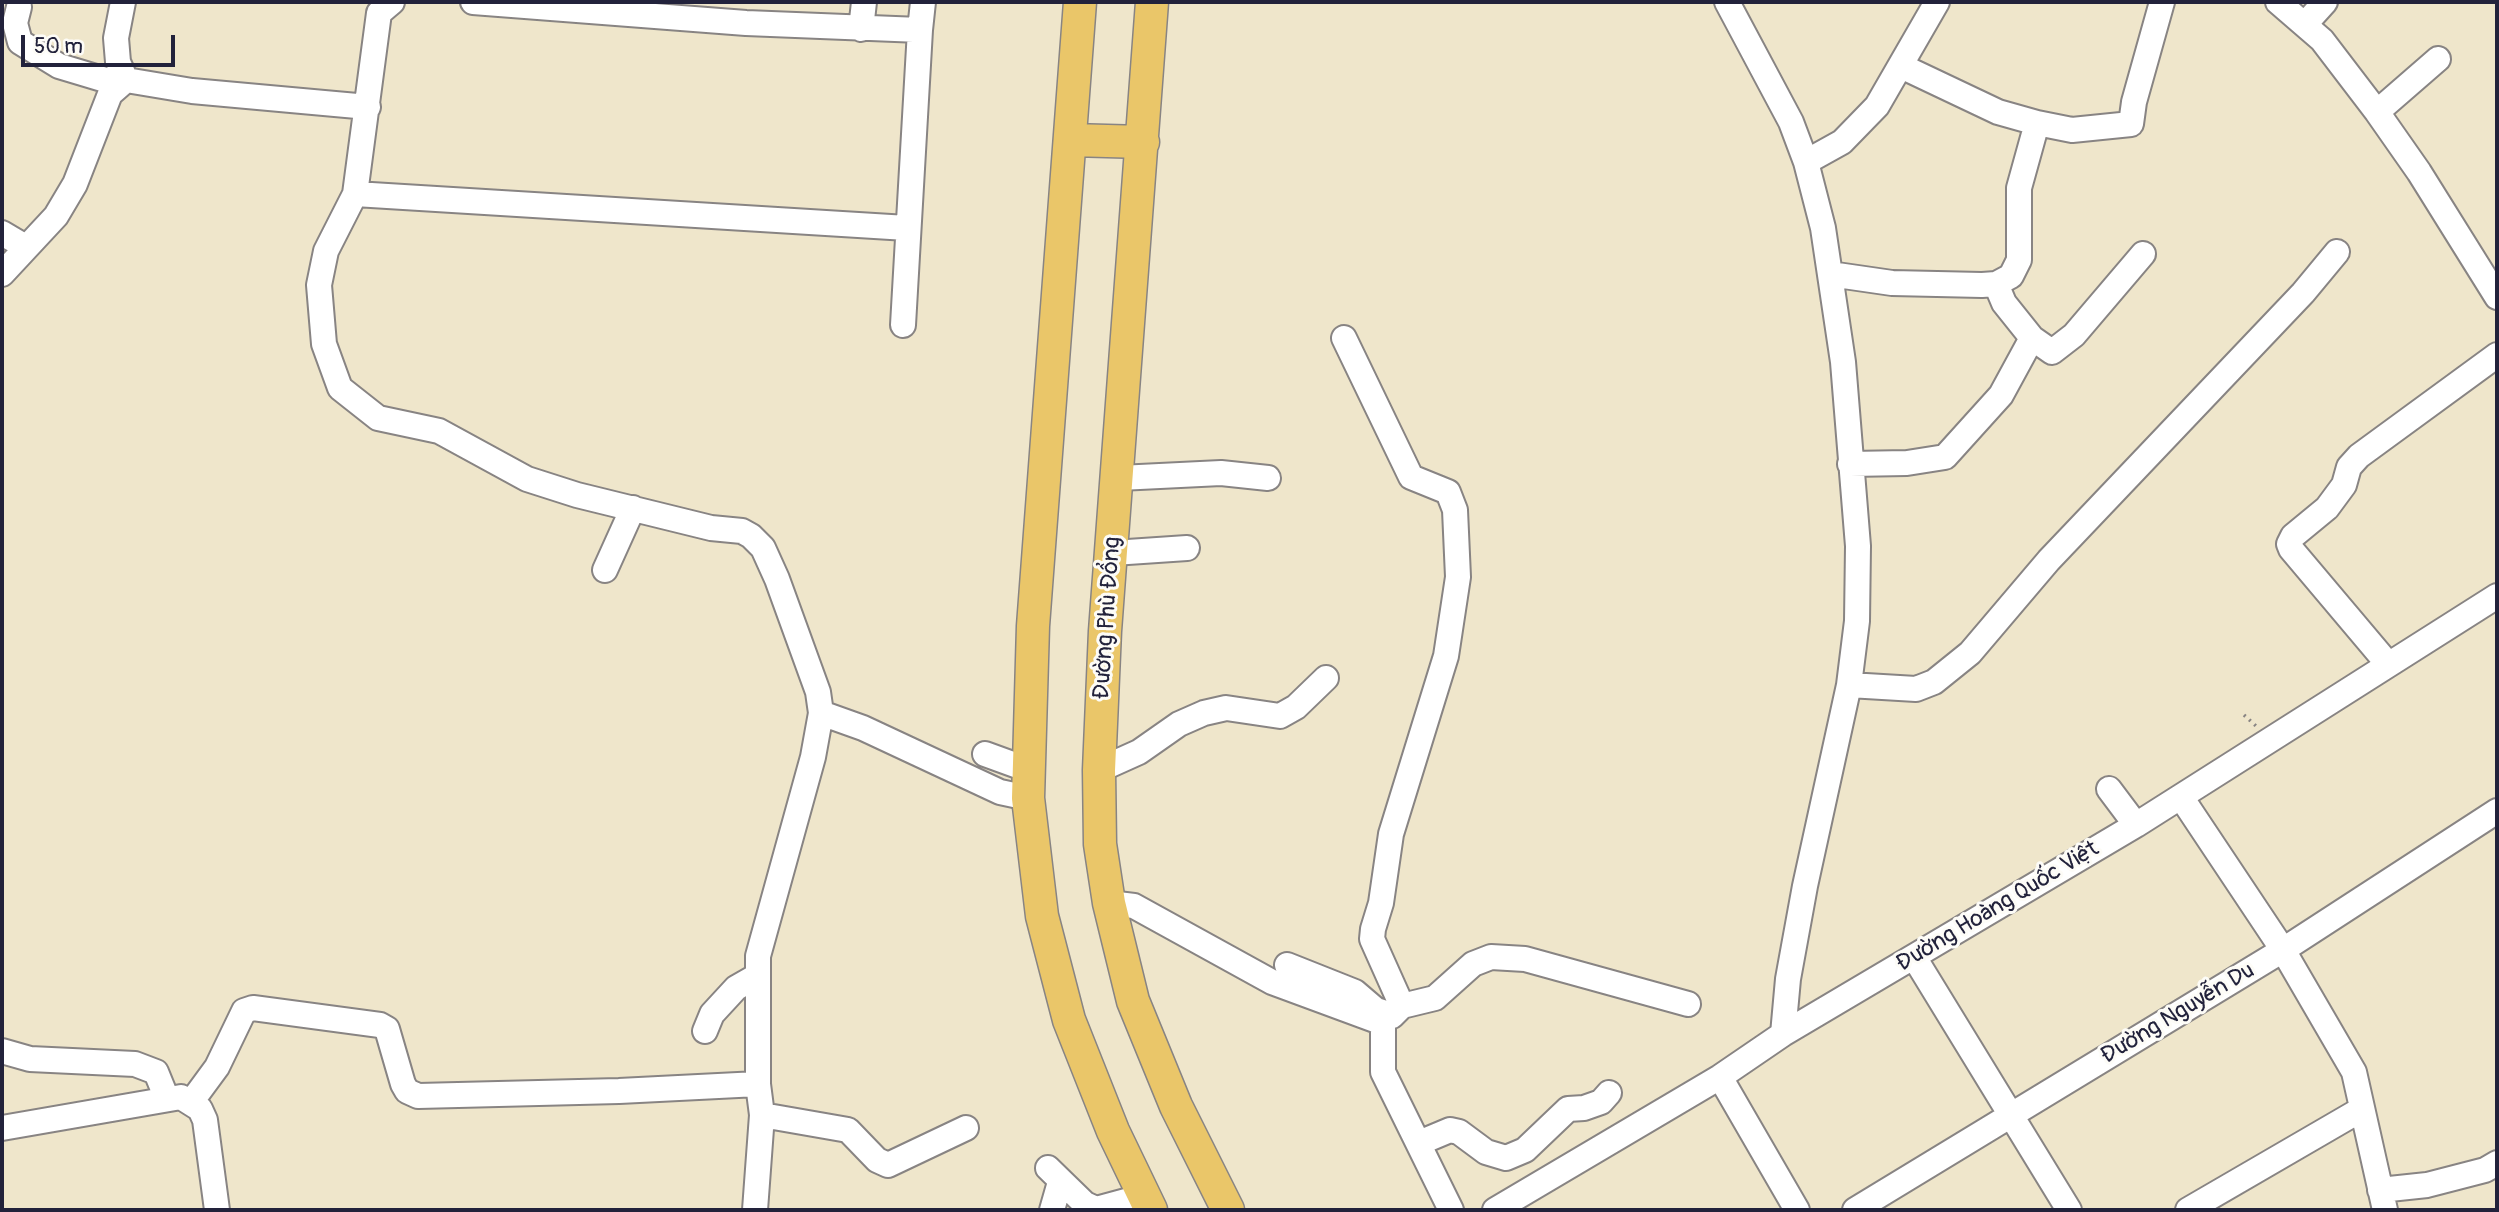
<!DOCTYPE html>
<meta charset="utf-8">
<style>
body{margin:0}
#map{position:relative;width:2499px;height:1212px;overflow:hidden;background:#efe6cb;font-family:Pangolin,sans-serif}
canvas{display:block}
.frame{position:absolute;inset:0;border:4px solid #22223b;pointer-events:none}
.scale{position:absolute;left:21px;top:35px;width:154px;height:32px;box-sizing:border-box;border:4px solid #22223b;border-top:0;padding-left:9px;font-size:21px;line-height:24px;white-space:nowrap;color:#22223b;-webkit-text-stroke:5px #fdfcf7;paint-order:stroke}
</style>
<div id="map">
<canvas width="2499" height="1212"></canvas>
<div class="frame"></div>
<div class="scale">50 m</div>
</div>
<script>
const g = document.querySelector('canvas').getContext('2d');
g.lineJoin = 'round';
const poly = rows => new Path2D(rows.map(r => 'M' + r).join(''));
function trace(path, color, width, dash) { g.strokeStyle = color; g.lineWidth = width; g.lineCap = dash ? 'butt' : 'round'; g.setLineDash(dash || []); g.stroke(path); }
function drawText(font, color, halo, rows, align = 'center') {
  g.font = font + ' Pangolin,sans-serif'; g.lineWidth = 6; g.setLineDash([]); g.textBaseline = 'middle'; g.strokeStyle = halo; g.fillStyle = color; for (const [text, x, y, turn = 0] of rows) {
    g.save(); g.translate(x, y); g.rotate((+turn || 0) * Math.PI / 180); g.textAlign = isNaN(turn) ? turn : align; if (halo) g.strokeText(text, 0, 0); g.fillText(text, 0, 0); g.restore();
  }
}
const path = poly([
 [2244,715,2256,726]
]);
const minor = poly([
 [123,2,116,38,118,62,126,80],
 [392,2,379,13,355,194,326,251,319,285,324,344,340,388,378,418,439,431,527,479,577,495,711,528,742,531,751,536,763,548,777,579,818,692,821,713,813,757,758,956,758,1084,762,1115,755,1210],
 [473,2,746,23,920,30,923,2],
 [1727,2,1791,122,1806,162,1823,228,1843,362,1858,546,1857,621,1849,685,1805,886,1788,979,1783,1034],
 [2278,2,2322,40,2377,112,2419,172,2497,297],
 [19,7,15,23,20,42,59,66,119,84],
 [2306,23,2325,2],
 [861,29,864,2],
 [1901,66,1998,112,2037,123,2072,130,2131,124,2134,102,2162,2],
 [2377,112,2438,59],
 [1806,162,1842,142,1877,106,1937,2],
 [355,194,907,228],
 [2,233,24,246],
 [2,274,56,216,75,184,110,94,126,80,192,91,368,107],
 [1830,274,1892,283,1982,285,1996,284,2011,276,2019,260,2019,188,2037,123],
 [1996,284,2004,303,2032,338,2052,352,2074,335,2143,254],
 [903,325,920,30],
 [1344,338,1411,477,1448,492,1455,510,1458,577,1446,656,1391,834,1381,903,1373,929,1372,939,1402,1006],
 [1850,464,1907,463,1945,457,2001,395,2032,338],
 [1119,478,1221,473,1268,478],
 [1113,553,1187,548],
 [605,570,633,508],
 [2388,664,2291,549,2289,544,2293,536,2327,508,2344,485,2349,467,2359,456,2497,355],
 [1849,685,1916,689,1934,682,1970,653,2049,560,2303,293,2337,252],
 [821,713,863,728,1000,792,1028,798],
 [985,754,1029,770],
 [1099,770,1139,752,1179,724,1204,713,1226,708,1280,716,1296,707,1326,678],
 [2109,789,2136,825],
 [2181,797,2283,950,2354,1072,2385,1210],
 [1109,903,1134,906,1272,982,1375,1020,1392,1016,1402,1006,1435,998,1473,964,1491,957,1525,959,1688,1004],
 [1914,957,2069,1210],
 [1287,965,1355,992,1376,1010,1388,1014],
 [1383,1019,1383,1072,1451,1210],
 [705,1031,712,1014,736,988,757,976],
 [2,1051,30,1059,135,1064,156,1072,167,1099],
 [1720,1077,1797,1210],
 [192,1101,217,1067,244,1011,253,1008,380,1025,387,1029,403,1084,407,1091,418,1096,619,1091,758,1084],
 [762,1115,848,1130,877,1160,888,1165,966,1128],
 [2,1128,181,1097,200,1109,205,1120,217,1210],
 [1419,1143,1450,1130,1459,1132,1486,1152,1506,1158,1525,1150,1568,1109,1584,1108,1601,1102,1609,1093],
 [1048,1168,1085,1204,1096,1209,1144,1196],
 [2380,1190,2427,1185,2485,1170,2497,1163],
 [1052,1210,1060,1182],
 [1495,1210,1720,1077,1783,1034,2136,825,2497,596],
 [1855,1210,2283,950,2497,811],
 [2188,1210,2362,1109]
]);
const major = poly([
 [1080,2,1033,626,1028,798,1042,916,1069,1020,1113,1131,1151,1210],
 [1152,2,1105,631,1099,770,1100,844,1109,903,1133,1001,1176,1106,1228,1210],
 [1071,140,1143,142]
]);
const streetNames = [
 ["Đường Phù Đổng",1108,618,-86],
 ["Đường Hoàng Quốc Việt",1998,907,-31],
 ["Đường Nguyễn Du",2178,1014,-31]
];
trace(minor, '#888483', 28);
trace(major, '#888483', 35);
trace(path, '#888483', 3.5, [2, 5]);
trace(minor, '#fff', 24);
trace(major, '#eac669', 32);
drawText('23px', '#22223b', '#fdfcf7', streetNames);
</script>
